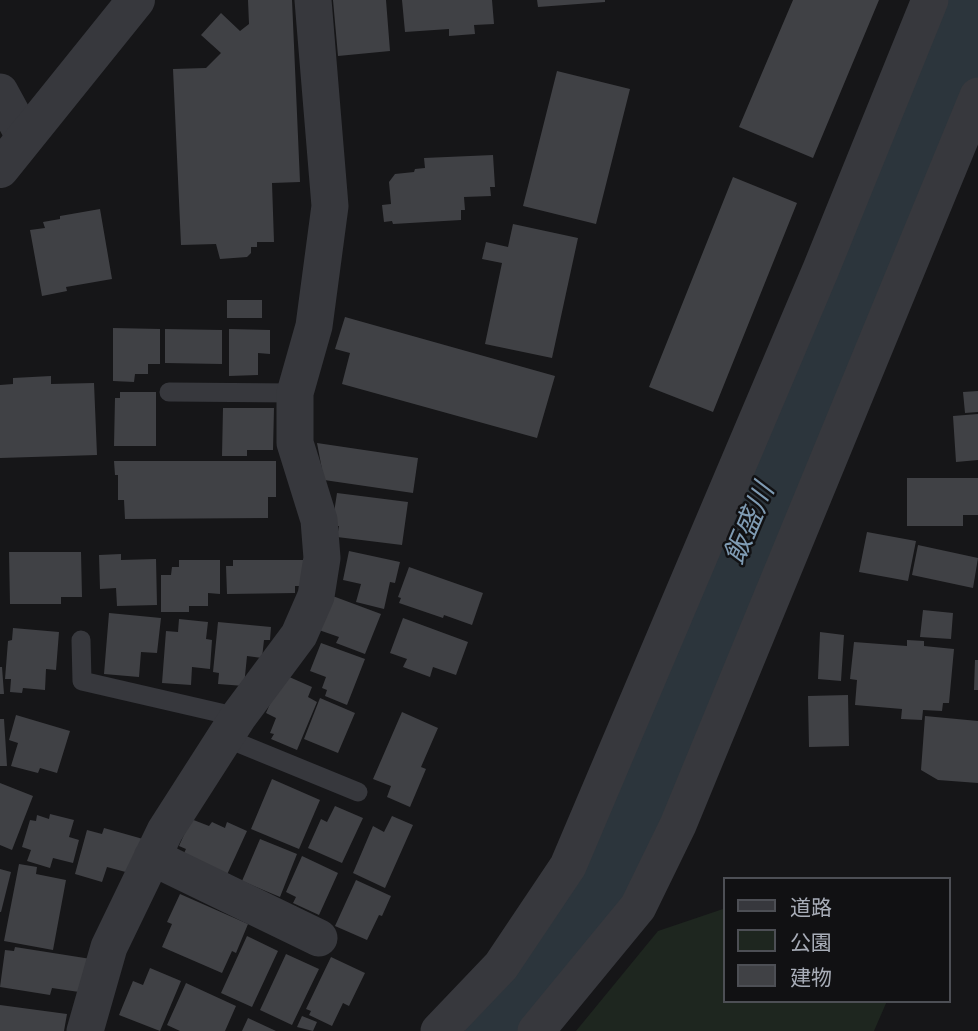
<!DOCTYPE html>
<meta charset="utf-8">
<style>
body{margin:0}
#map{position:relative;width:978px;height:1031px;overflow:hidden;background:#161618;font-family:Cabin,"Noto Sans JP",sans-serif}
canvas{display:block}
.legend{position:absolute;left:723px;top:877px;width:228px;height:126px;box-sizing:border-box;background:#111113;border:2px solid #4d4f55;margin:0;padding:9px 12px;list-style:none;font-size:21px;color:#a8adb8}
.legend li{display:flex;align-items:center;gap:14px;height:35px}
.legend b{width:35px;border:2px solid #4d4f55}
</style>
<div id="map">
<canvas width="978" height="1031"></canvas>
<ul class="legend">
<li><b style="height:9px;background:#37383d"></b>道路</li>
<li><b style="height:19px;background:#1e261f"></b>公園</li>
<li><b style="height:19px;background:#404145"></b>建物</li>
</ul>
</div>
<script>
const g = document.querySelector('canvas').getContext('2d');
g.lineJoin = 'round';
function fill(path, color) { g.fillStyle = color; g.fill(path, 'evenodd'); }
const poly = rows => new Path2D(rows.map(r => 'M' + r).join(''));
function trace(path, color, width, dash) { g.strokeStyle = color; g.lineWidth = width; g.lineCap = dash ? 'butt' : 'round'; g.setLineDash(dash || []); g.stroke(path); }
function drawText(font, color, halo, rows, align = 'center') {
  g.font = font + ' Cabin,"Noto Sans JP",sans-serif'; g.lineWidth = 5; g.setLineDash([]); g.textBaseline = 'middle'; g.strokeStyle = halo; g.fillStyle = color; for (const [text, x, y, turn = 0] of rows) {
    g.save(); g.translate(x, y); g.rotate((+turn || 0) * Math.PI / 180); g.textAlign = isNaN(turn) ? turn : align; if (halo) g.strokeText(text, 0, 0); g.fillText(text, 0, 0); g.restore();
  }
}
const green = poly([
 [723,909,724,1001,887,1001,874,1031,576,1031,658,931]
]);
const river = poly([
 [503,1031,518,1016,579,933,621,855,737,555,971,0]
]);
const building = poly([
 [248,0,292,0,300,182,272,183,274,242,257,242,257,247,251,247,251,253,247,257,220,259,216,244,181,245,173,69,206,68,221,53,201,35,221,13,240,31,249,24],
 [333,0,386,0,390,51,338,56],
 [402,0,492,0,494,24,474,25,475,34,449,36,449,29,405,32],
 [537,0,605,0,605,2,538,7],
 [793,0,879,0,813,158,739,127],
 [557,71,630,89,596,224,523,206],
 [493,155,495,187,490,187,491,196,464,197,465,210,461,210,461,220,393,224,392,221,384,222,382,205,391,204,389,182,395,174,414,172,415,169,425,168,424,158],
 [733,177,797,203,713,412,649,387],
 [100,209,112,279,66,287,67,291,42,296,30,230,45,228,43,222,60,219,60,216],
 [513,224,578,238,552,358,485,344,502,263,482,259,486,242,508,247],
 [227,300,262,300,262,318,227,318],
 [345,317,555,376,537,438,342,384,350,353,335,349],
 [113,328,160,329,160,364,148,364,148,374,135,374,134,382,113,381],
 [165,329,222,330,222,364,165,363],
 [229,329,270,330,270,354,258,353,258,375,229,376],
 [51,376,51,384,94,383,97,455,0,458,0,385,13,384,13,378],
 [978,391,978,412,965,413,963,392],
 [120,392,156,392,156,446,114,446,115,398,120,398],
 [223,408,274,408,273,450,247,450,247,456,222,456],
 [978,414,978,460,956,462,953,416],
 [317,443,418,458,413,493,324,480],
 [114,461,276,461,276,497,268,497,268,518,125,519,124,500,118,500,118,475,115,475],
 [907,478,978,478,978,515,963,515,963,526,907,526],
 [337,493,408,502,402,545,337,537,339,526,332,526],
 [867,532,916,541,908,581,859,572],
 [918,545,978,558,973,588,912,575],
 [349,551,400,562,395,583,390,582,384,609,356,602,361,584,343,580],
 [9,552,81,552,82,597,61,597,61,604,10,604],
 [121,554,121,560,156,559,157,605,117,606,116,588,100,589,99,555],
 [179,560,220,560,220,594,208,593,208,606,189,606,189,612,161,612,161,575,171,575,172,567,179,567],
 [233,560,303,560,303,586,295,586,295,593,227,594,226,566,233,566],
 [409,567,483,593,472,625,444,615,443,618,399,603,401,598,398,597],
 [330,595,381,614,365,654,336,643,339,637,316,629],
 [923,610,953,613,951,639,920,637],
 [109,613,161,618,157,653,141,652,139,677,104,674],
 [403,618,468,642,456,675,433,667,430,677,403,667,407,659,390,653],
 [179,619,208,622,206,639,212,640,210,669,192,667,191,685,162,683,166,631,178,632],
 [218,622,271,627,270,640,264,640,262,658,247,656,244,686,218,684,219,673,213,672],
 [13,628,59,632,56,670,46,669,45,690,23,688,22,693,10,692,11,679,5,679,8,641,12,640],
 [820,632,844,635,841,681,818,679],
 [907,640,924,641,924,646,954,649,949,703,943,703,942,711,923,710,922,720,901,719,902,709,855,705,857,680,850,679,854,642,907,646],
 [321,643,365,659,347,705,325,696,327,690,322,688,326,677,310,671],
 [975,660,978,660,978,690,974,690],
 [0,667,2,667,4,694,0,694],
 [287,676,312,687,308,697,317,702,297,750,271,739,274,734,270,733,276,718,266,713,279,683],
 [848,695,849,746,809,747,808,696],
 [320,698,355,713,338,753,304,739],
 [402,712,438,728,421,767,426,769,410,807,387,797,391,786,373,779],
 [16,715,70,731,57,773,40,768,38,773,11,766,18,743,9,740],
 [925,716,978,721,978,783,938,780,921,770],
 [0,719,4,719,7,766,0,766],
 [272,779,320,800,299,849,251,829],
 [0,783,33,796,12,850,0,845],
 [335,806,363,818,342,863,308,848,321,819,327,822],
 [50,814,74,820,69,837,79,840,73,863,53,858,50,868,27,861,31,850,22,847,30,820,36,821,37,815,49,819],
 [392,816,413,825,385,888,353,873,373,826,384,832],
 [191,819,209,826,212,822,225,828,227,822,247,831,225,879,183,855,186,849,179,846],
 [104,828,143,839,133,874,107,867,102,882,75,874,87,830,102,834],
 [260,839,297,854,280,897,242,881],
 [302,856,338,873,319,915,293,903,296,897,286,892],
 [19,864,37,867,36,874,66,880,53,950,4,941],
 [0,869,11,872,1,912,0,912],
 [356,880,391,896,382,916,379,915,367,940,335,926],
 [180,894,248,924,236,953,232,951,222,973,162,947,172,924,167,922],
 [247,936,278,951,252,1007,221,993],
 [15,947,91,959,86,993,52,988,50,995,0,987,5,950,14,951],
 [286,954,319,969,292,1025,260,1010],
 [331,957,365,973,349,1006,343,1003,332,1026,309,1015,311,1011,306,1009],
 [150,968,181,981,160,1031,119,1015,133,981,143,985],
 [186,983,236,1006,225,1031,180,1031,167,1025],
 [0,1005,67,1014,64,1031,0,1031],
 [302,1016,317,1022,313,1031,297,1027],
 [248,1018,276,1031,242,1031]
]);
const service = poly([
 [169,392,295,393],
 [81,640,82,681,238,717],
 [226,738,358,792]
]);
const minor = poly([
 [0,92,25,138],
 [152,857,319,938],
 [85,1031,109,947,165,831,238,717,299,635,316,596,322,558,319,520,295,443,295,393,314,326,330,206,313,0],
 [439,1031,501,966,568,866,821,269,930,0],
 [536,1031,638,907,678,825,978,96]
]);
const tertiary = poly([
 [0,169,136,0]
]);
const waterNames = [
 ["飯盛川",750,524,-67]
];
fill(green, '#1e261f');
trace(river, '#2c353c', 77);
fill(building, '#404145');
trace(service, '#37383d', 19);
trace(minor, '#37383d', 37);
trace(tertiary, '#37383d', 38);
drawText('italic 28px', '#7f9bb3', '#111113', waterNames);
</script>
